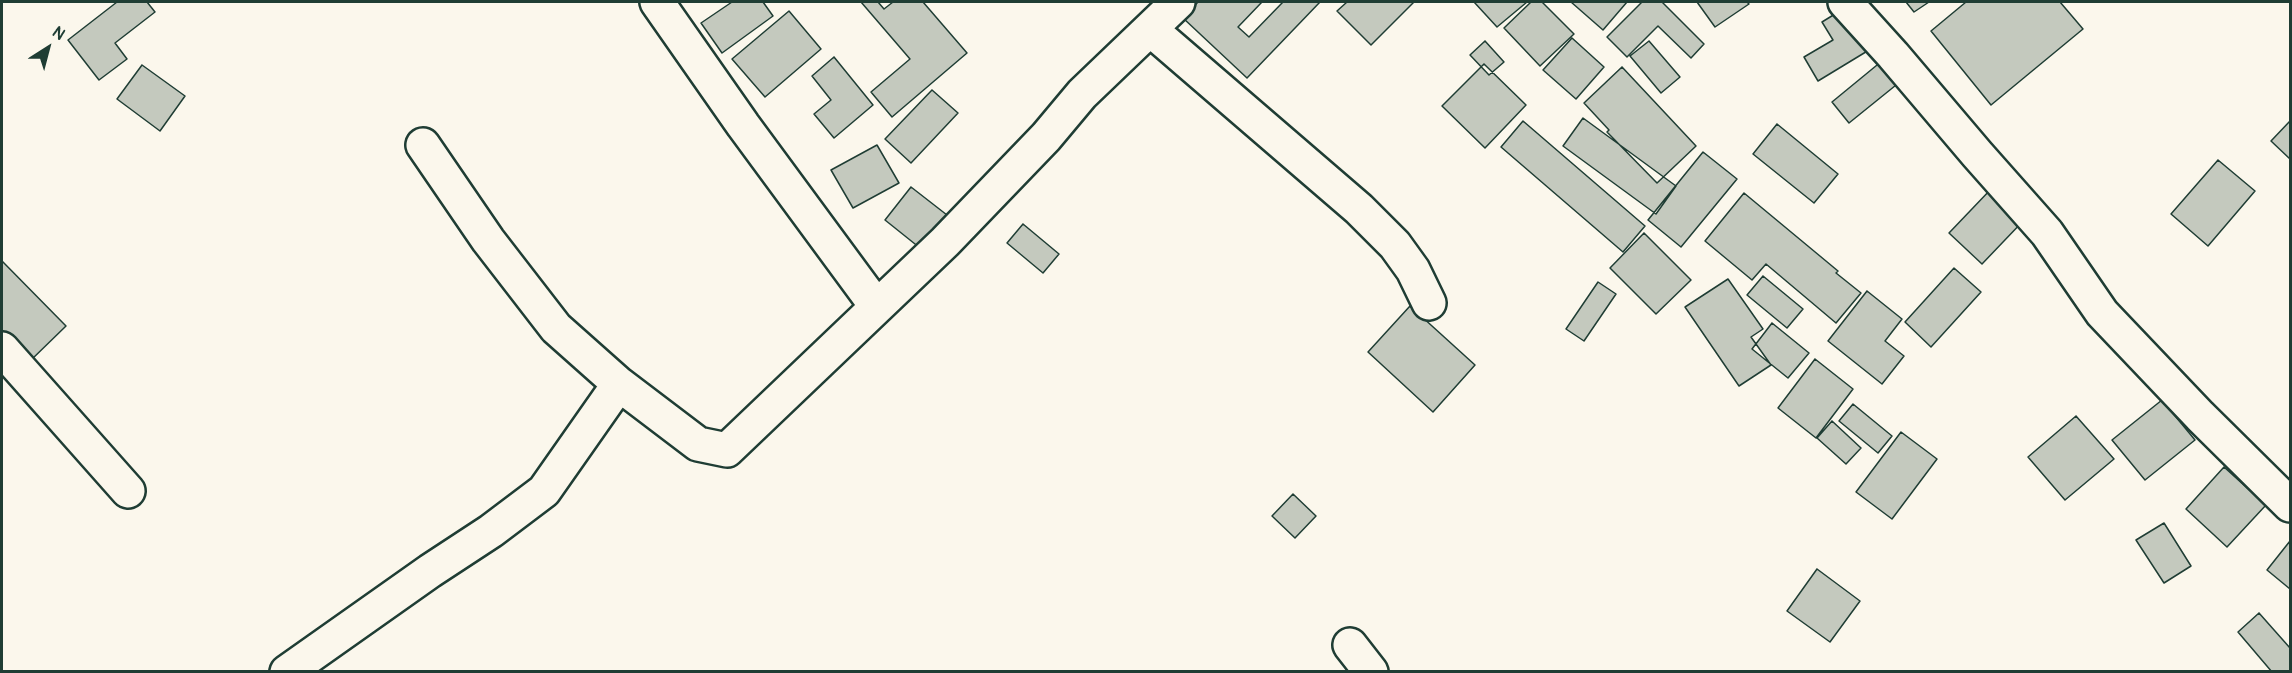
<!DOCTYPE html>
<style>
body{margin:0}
#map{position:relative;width:2292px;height:673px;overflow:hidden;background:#fbf7ec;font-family:Pangolin,sans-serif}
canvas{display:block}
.frame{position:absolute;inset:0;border:3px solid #1f3d34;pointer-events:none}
.north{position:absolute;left:18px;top:18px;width:60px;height:60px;-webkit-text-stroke:4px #fbf7ec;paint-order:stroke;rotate:36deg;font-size:16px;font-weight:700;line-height:24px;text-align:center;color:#1f3d34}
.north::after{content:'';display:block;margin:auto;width:21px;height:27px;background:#1f3d34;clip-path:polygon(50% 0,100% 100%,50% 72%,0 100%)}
</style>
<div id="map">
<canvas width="2292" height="673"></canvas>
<div class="frame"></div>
<div class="north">N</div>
</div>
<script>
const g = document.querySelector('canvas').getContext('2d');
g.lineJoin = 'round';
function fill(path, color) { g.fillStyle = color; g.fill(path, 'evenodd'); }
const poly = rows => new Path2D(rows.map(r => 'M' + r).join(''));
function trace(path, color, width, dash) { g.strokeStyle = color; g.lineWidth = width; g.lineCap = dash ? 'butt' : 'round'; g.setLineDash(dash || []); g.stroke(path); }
const building = poly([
 [117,2,147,2,155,12,115,43,127,59,99,80,68,40,117,2],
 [732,2,763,2,773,16,722,53,701,23,732,2],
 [861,2,878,2,884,9,893,2,923,2,967,53,892,117,871,92,910,59,861,2],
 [1198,2,1262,2,1238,27,1249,37,1283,2,1320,2,1247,78,1183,18,1198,2],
 [1347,2,1414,2,1371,45,1337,11,1347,2],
 [1474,2,1527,2,1497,27,1474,2],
 [1531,2,1542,2,1574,34,1540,66,1504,28,1531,2],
 [1571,2,1627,2,1603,30,1571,2],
 [1642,2,1662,2,1704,44,1691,58,1658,26,1627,57,1607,37,1642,2],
 [1697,2,1747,2,1749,4,1715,27,1697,2],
 [1906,2,1929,2,1914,12,1906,2],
 [1966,2,2060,2,2083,29,1991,105,1931,31,1966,2],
 [1848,6,1874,47,1818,81,1804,57,1833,40,1822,22,1848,6],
 [789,11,821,49,765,97,732,59,789,11],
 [1572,38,1604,67,1576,99,1543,70,1572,38],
 [1485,41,1504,62,1489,75,1470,55,1485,41],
 [1649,41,1680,77,1661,93,1630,56,1649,41],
 [1888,56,1906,77,1849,123,1832,102,1888,56],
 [834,57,873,105,834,138,814,114,831,100,812,76,834,57],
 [1484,64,1526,105,1485,148,1442,106,1484,64],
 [142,65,185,96,160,131,117,99,142,65],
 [1622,67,1696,146,1657,183,1607,132,1609,130,1584,103,1622,67],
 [932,90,958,113,911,163,885,139,932,90],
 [1583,118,1676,186,1656,214,1563,146,1583,118],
 [1523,121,1645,226,1623,252,1501,147,1523,121],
 [2290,121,2290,159,2271,141,2290,121],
 [1777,124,1838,174,1814,203,1753,154,1777,124],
 [877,145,899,183,853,208,831,170,877,145],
 [1703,152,1737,179,1681,247,1648,220,1703,152],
 [2218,160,2255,191,2208,246,2171,214,2218,160],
 [911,187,947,215,920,248,885,220,911,187],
 [1992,188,2025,219,1982,264,1949,233,1992,188],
 [1744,193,1838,271,1836,273,1861,293,1836,323,1766,264,1752,280,1705,241,1744,193],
 [1023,224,1059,254,1043,273,1007,243,1023,224],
 [1644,233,1691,280,1656,314,1610,268,1644,233],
 [2,261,66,326,29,362,2,334,2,261],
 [1954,268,1981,292,1931,347,1905,322,1954,268],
 [1763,276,1803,309,1787,328,1747,295,1763,276],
 [1728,279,1763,329,1751,337,1771,365,1739,386,1685,307,1728,279],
 [1598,282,1616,294,1584,341,1566,329,1598,282],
 [1867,291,1902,319,1885,341,1904,356,1882,384,1828,341,1867,291],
 [1410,306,1475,365,1433,412,1368,352,1410,306],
 [1772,323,1809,353,1788,378,1752,349,1772,323],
 [1815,359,1853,389,1816,438,1778,408,1815,359],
 [2162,400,2195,440,2145,480,2112,440,2162,400],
 [1853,404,1892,436,1878,453,1839,421,1853,404],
 [2076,416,2114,459,2065,500,2028,457,2076,416],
 [1832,421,1861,448,1846,464,1817,438,1832,421],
 [1901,432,1937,459,1892,519,1856,492,1901,432],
 [2224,467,2266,505,2227,547,2186,509,2224,467],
 [1293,494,1316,516,1295,538,1272,516,1293,494],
 [2164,523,2191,566,2164,583,2136,540,2164,523],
 [2290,541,2290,589,2267,570,2290,541],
 [1817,569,1860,601,1830,642,1787,611,1817,569],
 [2259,613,2290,648,2290,672,2272,672,2238,632,2259,613]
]);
const minor = poly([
 [657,2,743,125,877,307],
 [1845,2,1893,55,1977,154,2047,233,2102,313,2200,416,2290,505],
 [1150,29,1359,209,1395,245,1413,270,1429,303],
 [423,145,488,240,556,328,619,384,698,444,727,450,945,242,1046,137,1082,94,1178,2],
 [2,349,128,491],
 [1350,645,1371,672],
 [287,672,430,571,491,531,544,491,619,384]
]);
fill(building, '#c4c9be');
trace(building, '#1f3d34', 1.5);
trace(minor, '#1f3d34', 38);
trace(minor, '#fbf7ec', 33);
</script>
